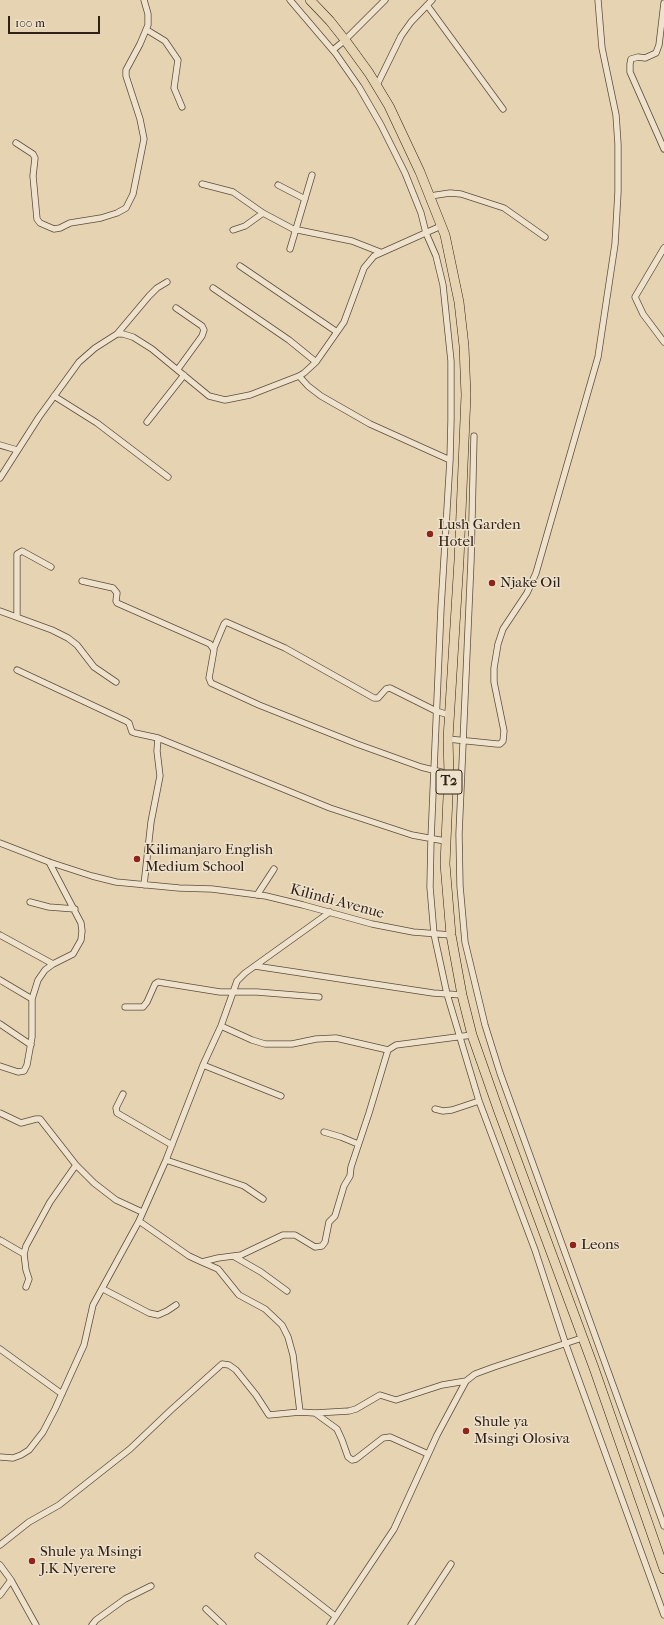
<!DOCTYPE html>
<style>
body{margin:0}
#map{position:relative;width:664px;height:1625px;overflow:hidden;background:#e5d3b2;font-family:"IM FELL French Canon",serif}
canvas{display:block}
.scale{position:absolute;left:8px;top:16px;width:92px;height:18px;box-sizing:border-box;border:2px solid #302015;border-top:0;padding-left:5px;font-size:12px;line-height:14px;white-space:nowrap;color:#302015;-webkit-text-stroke:3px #eee2cd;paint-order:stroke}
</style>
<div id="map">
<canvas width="664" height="1625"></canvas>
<div class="scale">100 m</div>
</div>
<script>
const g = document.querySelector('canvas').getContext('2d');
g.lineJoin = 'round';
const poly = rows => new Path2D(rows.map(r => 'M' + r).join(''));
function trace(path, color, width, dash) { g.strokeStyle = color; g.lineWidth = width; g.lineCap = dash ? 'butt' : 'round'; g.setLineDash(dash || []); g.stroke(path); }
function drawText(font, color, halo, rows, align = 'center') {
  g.font = font + ' "IM FELL French Canon",serif'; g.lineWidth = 3; g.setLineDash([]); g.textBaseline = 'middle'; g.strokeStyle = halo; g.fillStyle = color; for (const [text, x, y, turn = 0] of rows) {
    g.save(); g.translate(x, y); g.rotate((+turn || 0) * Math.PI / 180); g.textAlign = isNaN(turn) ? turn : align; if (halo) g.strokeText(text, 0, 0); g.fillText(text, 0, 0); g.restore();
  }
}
const minor = poly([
 [290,0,336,54,359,87,381,125,405,173,421,213,426,233,436,256,443,285,451,361,451,420,450,460,441,608,431,839,430,887,434,934,447,994,479,1101,535,1250,566,1345,664,1615],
 [664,3,659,45,656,53,645,58,638,57,631,59,630,64,630,72,664,149],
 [427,5,503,109],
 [147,30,165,41,178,60,174,88,182,107],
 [333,50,345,40,385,0],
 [377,85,401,36,411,22,432,0],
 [16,143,33,154,35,158,33,176,37,219,40,223,54,229,60,228,70,223,101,218,117,213,126,208,133,194,144,139,140,119,126,76,126,70,140,44,148,25,148,14,144,0],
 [202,184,233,192,263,213,293,229,352,241,380,252],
 [278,185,305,199],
 [430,196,450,193,461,194,504,208,545,237],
 [233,230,245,226,263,213],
 [664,248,635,297,643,314,664,342],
 [290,249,312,175],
 [240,266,337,332],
 [213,288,289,340,316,362],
 [176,308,202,326,204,330,202,336,178,369],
 [117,334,149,296,157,288,167,282],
 [299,376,308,386,321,396,370,424,450,460],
 [54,396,97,423,168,477],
 [147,422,184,375],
 [474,436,471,561,459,834,460,886,465,942,485,1025,500,1073,664,1526],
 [0,445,17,450],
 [0,478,39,417,79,362,95,348,117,334,123,334,133,337,152,349,209,396,225,400,250,395,299,376,304,373,316,362,344,322,364,268,374,256,441,226],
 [82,581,113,588,117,593,116,601,117,603,210,644,214,650,209,678,211,683,259,705,357,744,421,767,449,774],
 [0,611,52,630,68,638,77,645,94,667,116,682],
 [17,617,17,554,22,551,51,567],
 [214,648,224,624,226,622,285,648,374,698,378,698,386,689,390,688,436,711,449,715],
 [17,670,126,721,129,723,132,732,135,733,158,738,330,808,412,835,445,841],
 [448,739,497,744,500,744,503,741,504,731,494,682,494,668,498,644,503,629,527,593,536,573,598,357,615,244,618,192,618,144,616,115,602,48,598,0],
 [0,843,49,862,92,876,116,882,179,888,212,889,266,896,303,905,372,924,413,932,451,935],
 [144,885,151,822,160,776,157,751,158,738],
 [257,895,274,869],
 [30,902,49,907,75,909],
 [0,935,53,964],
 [255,966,433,993,462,995],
 [0,980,32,999],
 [125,1007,143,1007,147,1002,155,984,158,982,220,992,257,992,319,997],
 [0,1024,31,1045],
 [221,1026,252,1040,265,1044,292,1044,316,1039,336,1038,388,1050],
 [203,1065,281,1096],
 [0,1066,18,1072,24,1071,27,1065,32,1037,32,999,38,980,45,970,53,964,73,954,81,940,82,931,81,923,49,862],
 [123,1094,116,1108,117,1113,172,1145],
 [435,1109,443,1111,452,1110,479,1101],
 [0,1113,21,1123,36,1119,40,1119,76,1165,94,1183,116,1200,142,1212],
 [324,1132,341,1137,358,1144],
 [166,1160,244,1186,263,1199],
 [139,1221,189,1256,202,1262,218,1258,241,1255,283,1235,295,1235,315,1247,322,1246,325,1242,329,1222,335,1216,344,1186,350,1176,351,1167,369,1113,388,1050,396,1045,472,1035],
 [0,1240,24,1254],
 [235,1257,261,1272,287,1291],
 [202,1262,218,1269,239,1295,265,1309,282,1325,288,1337,293,1355,300,1412],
 [26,1287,29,1279,26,1270,24,1254,26,1246,50,1202,76,1165],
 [103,1289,149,1313,158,1315,167,1311,176,1305],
 [0,1349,62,1394],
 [315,1413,337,1429,342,1440,348,1457,352,1460,356,1459,383,1438,390,1437,428,1454],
 [0,1457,13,1458,21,1455,29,1450,43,1432,55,1409,84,1345,93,1305,139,1221,166,1160,203,1065,221,1026,237,981,245,973,330,912],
 [0,1545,29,1522,59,1505,130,1449,171,1410,222,1364,229,1365,236,1370,256,1395,269,1415,300,1412,315,1413,349,1411,356,1409,380,1395,396,1400,442,1385,466,1381],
 [258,1556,335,1616],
 [0,1565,11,1580,36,1625],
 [0,1595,11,1580],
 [206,1609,223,1625],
 [92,1625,96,1620,125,1599,151,1586],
 [330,1625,394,1529,437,1435,466,1381,475,1374,494,1367,582,1338],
 [411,1625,451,1564]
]);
const trunk = poly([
 [310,0,330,21,345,40,369,73,389,106,420,172,445,235,459,302,464,346,466,395,459,560,448,739,449,774,445,864,451,935,462,995,472,1035,499,1112,594,1368,664,1569]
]);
const markers = [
 [430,534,4,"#8f2418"],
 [492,583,4,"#8f2418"],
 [137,859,4,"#8f2418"],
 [573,1245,4,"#8f2418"],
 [466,1431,4,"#8f2418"],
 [32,1561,4,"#8f2418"]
];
const shields = [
 [449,782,26]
];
const shieldNames = [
 ["T2",449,782]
];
const poiNames = [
 ["Lush Garden",438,525],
 ["Hotel",438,542],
 ["Njake Oil",500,583],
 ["Kilimanjaro English",145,850],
 ["Medium School",145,867],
 ["Leons",581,1245],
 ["Shule ya",474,1422],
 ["Msingi Olosiva",474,1439],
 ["Shule ya Msingi",40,1552],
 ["J.K Nyerere",40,1569]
];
const streetNames = [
 ["Kilindi Avenue",337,902,15]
];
trace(minor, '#5d4d3c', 7);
trace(trunk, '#302015', 10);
trace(minor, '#eee2cd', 5.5);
trace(trunk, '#e5d3b2', 9);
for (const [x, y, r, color] of markers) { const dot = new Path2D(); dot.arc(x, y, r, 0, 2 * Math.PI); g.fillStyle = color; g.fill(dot); trace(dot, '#eee2cd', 1.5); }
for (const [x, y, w] of shields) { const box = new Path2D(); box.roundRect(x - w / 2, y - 12, w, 24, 3); g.fillStyle = '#eee2cd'; g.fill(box); trace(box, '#302015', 1); }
drawText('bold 14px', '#302015', null, shieldNames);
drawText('15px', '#302015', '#eee2cd', poiNames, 'left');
drawText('15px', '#302015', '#eee2cd', streetNames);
</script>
